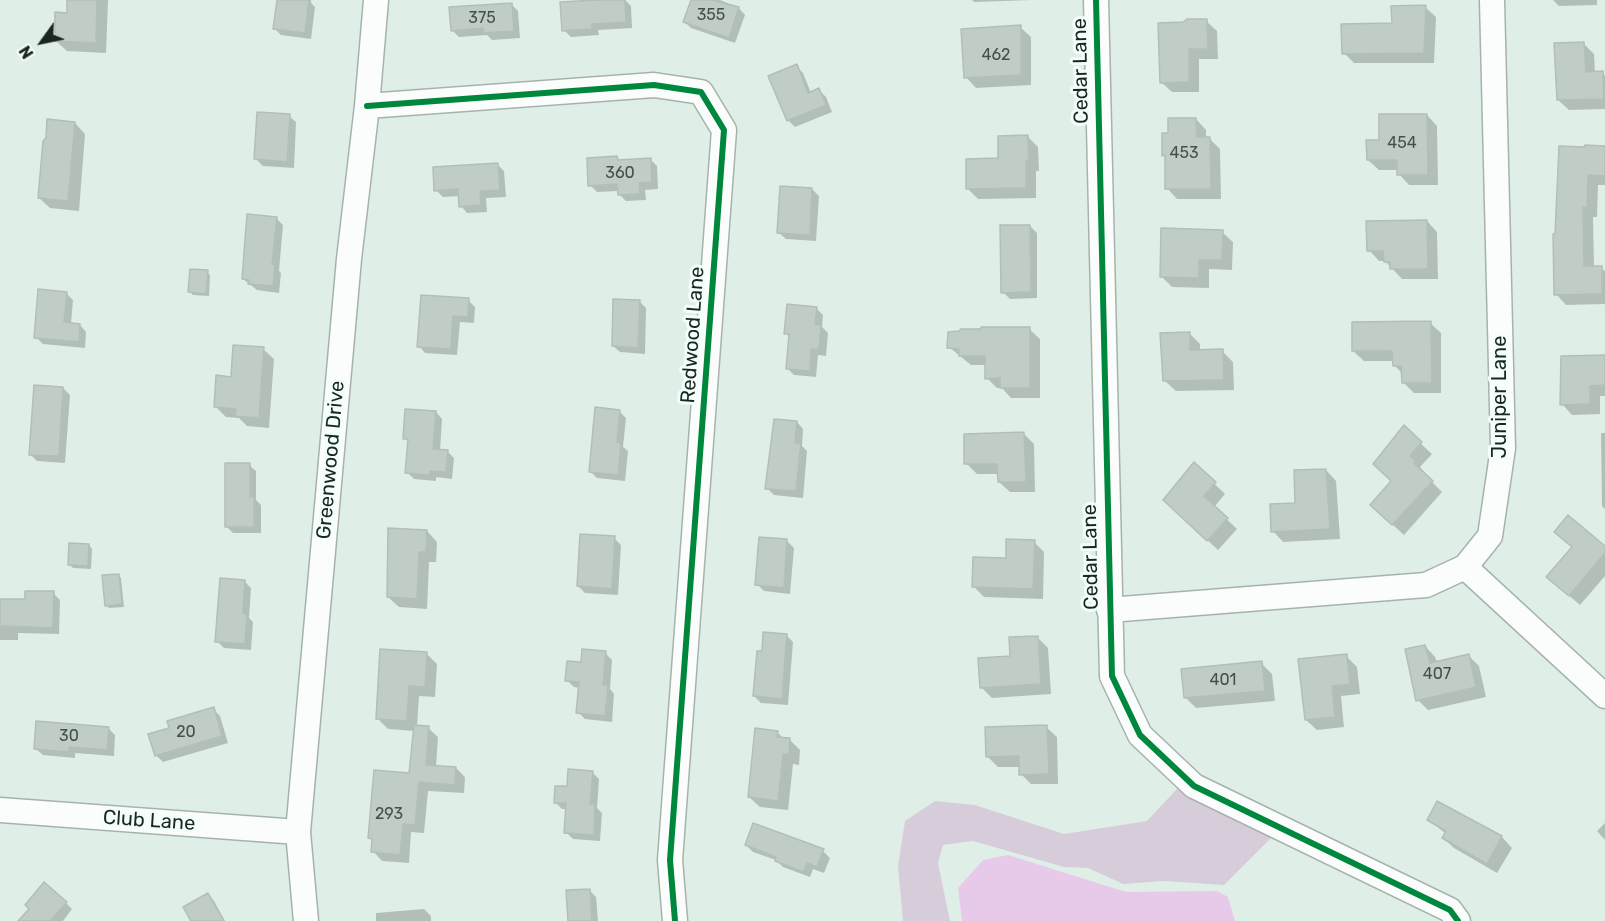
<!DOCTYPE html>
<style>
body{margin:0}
#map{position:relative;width:1605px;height:921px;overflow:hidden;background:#dfefe7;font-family:Rubik,sans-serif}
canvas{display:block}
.north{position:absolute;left:12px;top:12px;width:60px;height:60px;-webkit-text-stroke:4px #f2fef9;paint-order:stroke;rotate:237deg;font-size:16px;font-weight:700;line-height:24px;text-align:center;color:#1b2621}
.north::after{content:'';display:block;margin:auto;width:21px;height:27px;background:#1b2621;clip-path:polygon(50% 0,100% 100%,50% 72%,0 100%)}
</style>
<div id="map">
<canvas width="1605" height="921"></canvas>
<div class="north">N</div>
</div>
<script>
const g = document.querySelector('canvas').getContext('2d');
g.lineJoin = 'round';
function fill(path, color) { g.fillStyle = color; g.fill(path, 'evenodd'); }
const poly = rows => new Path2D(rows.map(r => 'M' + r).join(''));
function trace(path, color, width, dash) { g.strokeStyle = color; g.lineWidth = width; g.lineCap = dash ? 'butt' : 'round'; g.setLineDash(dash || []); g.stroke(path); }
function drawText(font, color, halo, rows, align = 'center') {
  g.font = font + ' Rubik,sans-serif'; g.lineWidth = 6; g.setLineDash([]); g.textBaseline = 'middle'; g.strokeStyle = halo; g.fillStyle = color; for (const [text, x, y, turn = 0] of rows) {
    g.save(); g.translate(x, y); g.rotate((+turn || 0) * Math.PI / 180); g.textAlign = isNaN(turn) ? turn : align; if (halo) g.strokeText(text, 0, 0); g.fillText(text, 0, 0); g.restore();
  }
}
const green = poly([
 [1177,789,1273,836,1224,885,1165,881,1123,884,1088,868,1064,867,973,841,943,845,938,863,950,921,903,921,898,866,905,821,935,801,975,805,1064,834,1147,821]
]);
const water = poly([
 [1008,855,1126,892,1217,891,1228,897,1235,921,962,921,958,888,983,860]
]);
const shadow = poly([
 [68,0,108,0,106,53,67,51,56,41,68,14],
 [278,0,311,0,311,3,315,7,311,39,281,35,274,28],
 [614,0,625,0,631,6,632,28,598,30,599,35,571,37,564,30],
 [692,0,720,0,739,8,745,15,735,43,691,28,685,22],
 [972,0,1032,0,974,2],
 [1553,0,1597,0,1597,5,1559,6],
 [511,4,518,11,520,38,492,40,487,35,459,37,452,30],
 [1425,7,1436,17,1434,63,1354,63,1344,53],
 [1206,21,1217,31,1218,59,1199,59,1199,92,1172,92,1161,82],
 [1020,27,1031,37,1031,85,976,88,966,77],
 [1584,44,1594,54,1595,73,1602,73,1605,76,1605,109,1569,110,1558,100],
 [796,66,803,73,811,93,819,90,826,97,832,112,795,127,788,120],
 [1427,115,1437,126,1438,185,1409,185,1399,174,1398,170,1379,170,1368,160,1381,141],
 [289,116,296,122,294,168,263,166,256,159],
 [1196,119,1206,130,1206,138,1209,138,1220,149,1221,199,1177,199,1167,188,1167,158,1164,155,1169,135],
 [75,123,85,134,79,211,50,208,39,198],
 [1028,137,1038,147,1039,171,1036,171,1036,198,978,199,968,189],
 [1560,147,1605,147,1605,185,1598,185,1597,217,1593,217,1594,268,1601,268,1605,271,1605,304,1566,305,1556,294],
 [617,157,621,161,650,159,657,166,658,189,645,190,646,200,626,201,619,194,619,191,597,192,590,185],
 [497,164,504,171,506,197,486,198,487,212,467,213,461,206,460,196,443,197,436,190],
 [812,189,819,196,816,241,786,239,779,233],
 [276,218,283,225,279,271,281,273,279,293,257,290,243,279],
 [1427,221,1437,232,1438,279,1402,279,1385,261,1379,261,1369,250],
 [1030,226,1037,233,1037,298,1010,299,1003,292],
 [1222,232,1233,242,1232,270,1209,269,1209,288,1172,287,1161,276],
 [207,272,210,275,209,296,193,295,190,292],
 [66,293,73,300,71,324,80,325,86,332,85,348,43,344,36,337],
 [468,300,475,307,474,323,460,322,457,355,425,353,419,346],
 [639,301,646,308,645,354,620,352,613,346],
 [816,308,823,315,822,327,828,333,826,356,818,355,816,377,794,375,787,368,790,338,786,333],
 [1430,323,1441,333,1441,393,1414,393,1403,382,1403,374,1394,365,1394,361,1364,361,1353,351],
 [1029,329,1040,339,1040,398,1011,398,1002,388,997,388,987,378,987,365,971,365,949,347],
 [1189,333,1200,344,1200,352,1222,351,1233,362,1234,390,1176,391,1165,381],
 [263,349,274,359,269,428,247,426,239,418,226,417,215,406,232,378],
 [1605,356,1605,396,1600,396,1600,414,1572,415,1562,404],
 [63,388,70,395,65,463,37,461,30,454],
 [619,411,626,418,623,447,628,451,625,481,597,478,590,471],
 [436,412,442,419,440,451,447,451,454,458,452,479,436,477,436,481,414,479,407,472,409,442,405,438],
 [797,422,803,429,802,446,807,451,803,498,774,495,767,488],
 [1404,428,1432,454,1420,467,1425,473,1424,474,1442,492,1404,535,1382,515,1393,481],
 [1601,433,1605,433,1605,509,1602,506],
 [1024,434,1034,444,1035,492,1010,492,999,482,999,474,977,474,966,463],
 [1194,464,1225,494,1214,507,1237,529,1218,550,1175,510],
 [249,465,256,471,256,500,261,505,261,533,233,533,226,526],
 [1326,470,1336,481,1340,539,1283,542,1273,531],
 [427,531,437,542,436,562,429,562,427,609,399,607,388,597],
 [614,538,621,545,618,595,585,593,578,586],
 [787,541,794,548,790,594,764,591,757,584],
 [1034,542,1044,552,1043,599,984,597,974,587,1008,560],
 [89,545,92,549,91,569,73,568,70,565],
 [1605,548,1605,576,1580,605,1559,587],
 [118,575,121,578,124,607,109,608,106,605],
 [244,581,251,588,249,618,253,622,251,650,224,648,217,641],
 [53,593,60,600,59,634,18,633,18,640,0,640,0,600,26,601],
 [786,635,793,642,788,705,761,703,754,696,763,653],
 [1037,637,1048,648,1051,694,992,698,982,688,1012,658],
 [1425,646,1435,657,1437,662,1468,655,1479,666,1486,697,1428,710,1418,700],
 [426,653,437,664,435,697,419,696,417,727,428,728,438,737,436,767,456,768,465,777,464,793,428,791,424,833,411,832,409,863,382,861,373,851,374,842,370,838,411,775,415,731,388,729,378,719],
 [605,653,612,660,610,689,614,694,612,722,585,719,578,712,580,688,574,687,567,680,582,664],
 [1346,656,1357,667,1360,694,1341,696,1344,727,1317,730,1306,720],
 [1261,663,1272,674,1275,701,1196,708,1186,698],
 [213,709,220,716,228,743,163,762,156,755,171,729],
 [1046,727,1057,737,1058,784,1031,784,1021,774,1021,767,998,767,988,757],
 [109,729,115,735,114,756,75,753,75,758,43,755,36,749],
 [777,732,784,739,790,740,800,750,799,765,793,764,788,810,760,807,749,797],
 [592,772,599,779,597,808,602,813,600,841,573,839,566,832,567,809,562,809,555,802,569,788],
 [1438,803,1502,837,1512,848,1497,873,1454,848,1443,838,1446,834,1429,820],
 [1605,823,1605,840,1597,831],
 [746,845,823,851,830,858,824,873,813,869,810,877,783,867,776,860,753,852],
 [589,890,596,897,598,921,570,921],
 [207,894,214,901,225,921,193,921],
 [66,903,72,909,63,921,20,921],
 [424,909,431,916,431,921,376,921,376,913]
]);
const building = poly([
 [67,0,97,0,96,43,55,41,55,12,67,13,67,0],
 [277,0,309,0,305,33,273,29,277,0],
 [597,0,625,0,626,22,592,24,592,29,562,31,560,2,597,0],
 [691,0,712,0,739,7,729,38,683,22,691,0],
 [512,3,514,31,484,33,483,28,451,31,449,7,512,3],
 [1426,5,1424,53,1342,54,1341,24,1392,23,1391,6,1426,5],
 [1187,19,1207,19,1208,49,1189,49,1189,82,1160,83,1158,23,1183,22,1187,19],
 [1021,25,1021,75,964,78,961,29,1021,25],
 [1584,42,1586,72,1603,71,1604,99,1557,100,1554,43,1584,42],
 [797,64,808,93,819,88,826,105,787,121,768,76,797,64],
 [257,112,290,114,287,162,254,159,257,112],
 [1379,114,1427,114,1428,175,1397,175,1397,160,1367,160,1366,140,1379,140,1379,114],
 [1168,118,1196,118,1197,137,1210,137,1211,189,1165,189,1165,155,1162,156,1162,133,1168,133,1168,118],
 [47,119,75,122,68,201,38,198,43,141,46,138,47,119],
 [1028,135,1029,161,1026,161,1026,188,966,189,966,159,998,158,998,136,1028,135],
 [1585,145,1605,146,1605,176,1588,175,1587,208,1583,207,1584,266,1602,266,1602,294,1554,295,1553,234,1555,234,1559,146,1585,147,1585,145],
 [617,156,618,160,651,158,652,182,639,183,640,194,618,195,617,184,588,186,587,158,617,156],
 [498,163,500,190,480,191,481,205,459,207,458,189,434,191,433,167,498,163],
 [780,186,812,188,810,235,777,233,780,186],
 [247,214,277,217,272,264,275,265,273,286,248,284,249,280,242,279,247,214],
 [1427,220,1428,269,1390,269,1390,262,1384,262,1383,251,1367,251,1366,221,1427,220],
 [1000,225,1030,225,1031,292,1001,293,1000,225],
 [1161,228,1223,230,1222,260,1199,260,1199,278,1160,277,1161,228],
 [190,269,208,270,206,294,188,292,190,269],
 [38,289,67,292,64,322,80,324,79,342,34,338,38,289],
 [421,295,469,298,468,317,453,316,451,349,417,347,421,295],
 [613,299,640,300,638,348,612,346,613,299],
 [787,304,817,307,815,324,821,325,819,349,811,349,810,371,786,369,789,334,784,334,787,304],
 [1431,321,1432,383,1402,383,1401,366,1393,366,1392,351,1352,351,1352,322,1431,321],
 [981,327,1030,327,1030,388,1000,388,1000,378,985,379,985,356,959,356,959,349,947,348,948,332,959,331,961,329,981,329,981,327],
 [1190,332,1190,350,1223,349,1224,380,1163,381,1160,333,1190,332],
 [233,345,264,347,259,418,235,416,236,409,214,407,216,375,231,377,233,345],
 [1605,355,1605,385,1590,386,1590,404,1560,405,1561,356,1605,355],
 [34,385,63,387,59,456,29,455,34,385],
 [595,407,620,410,617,442,621,443,618,475,589,472,595,407],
 [405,409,436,411,433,449,448,450,446,472,430,471,429,475,405,473,408,439,403,439,405,409],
 [774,419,797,421,795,443,801,443,796,491,765,489,774,419],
 [1404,425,1422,442,1410,456,1416,461,1414,463,1433,481,1392,525,1370,505,1391,481,1373,464,1404,425],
 [1024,432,1026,482,998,482,997,464,964,464,964,434,1024,432],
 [1194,462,1216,482,1204,496,1228,518,1207,541,1163,500,1194,462],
 [225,463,250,463,250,497,254,497,254,527,225,527,225,463],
 [1326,469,1330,529,1271,532,1270,504,1295,503,1294,470,1326,469],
 [1568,515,1605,546,1605,553,1569,596,1546,577,1572,547,1554,532,1568,515],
 [388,528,427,530,426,552,419,552,417,599,387,597,388,528],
 [580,534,615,536,612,589,577,586,580,534],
 [759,537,787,539,784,588,755,585,759,537],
 [1006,539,1035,540,1033,589,972,587,973,557,1006,558,1006,539],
 [69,543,89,544,88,566,68,565,69,543],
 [119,574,122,604,105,606,102,575,119,574],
 [220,578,245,580,243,613,247,614,245,644,215,642,220,578],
 [25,591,54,591,53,628,0,626,0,599,25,599,25,591],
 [763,632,787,634,782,699,753,696,757,651,762,651,763,632],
 [1038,636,1041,684,980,688,978,658,1010,656,1009,637,1038,636],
 [1425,645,1430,663,1469,654,1476,687,1416,701,1405,649,1425,645],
 [380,649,427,652,425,687,409,686,407,721,376,719,380,649],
 [582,649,606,651,603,685,608,685,605,716,576,713,579,682,565,681,567,661,581,662,582,649],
 [1347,654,1350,684,1332,686,1335,717,1305,720,1298,659,1347,654],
 [1262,661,1265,691,1184,698,1181,669,1262,661],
 [214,707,222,736,155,756,148,734,169,728,167,721,214,707],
 [36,721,109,727,107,750,69,747,69,752,34,749,36,721],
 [414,725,429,726,426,765,456,767,455,785,419,782,415,825,403,824,400,855,371,852,372,839,368,838,374,770,409,773,414,725],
 [1047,725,1049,774,1019,775,1019,756,986,757,985,727,1047,725],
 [755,728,778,731,777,737,790,738,789,755,783,754,778,801,748,797,755,728],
 [568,769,593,771,590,804,595,804,594,835,564,833,566,803,554,803,555,786,567,786,568,769],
 [1437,801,1502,836,1487,864,1442,838,1446,831,1427,820,1437,801],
 [753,823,824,849,817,867,807,863,803,872,775,861,776,857,745,845,753,823],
 [44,882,67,902,50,921,18,921,29,909,25,905,44,882],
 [590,889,592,921,568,921,566,890,590,889],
 [208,893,224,921,191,921,183,907,208,893]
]);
const minor = poly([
 [1096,0,1112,676,1140,735,1194,786,1450,910,1458,921],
 [367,106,654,85,701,92,724,130,670,860,675,921],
 [1465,567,1605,696],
 [1109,610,1426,585,1465,567,1490,536,1503,448,1492,0],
 [0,810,298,832],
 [306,921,298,832,349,259,367,106,376,0]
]);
const cycleway = poly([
 [1096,0,1112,676,1140,735,1194,786,1450,910,1458,921],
 [367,106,654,85,701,92,724,130,670,860,675,921]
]);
const numberNames = [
 ["355",711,15],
 ["375",482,18],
 ["462",996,55],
 ["454",1402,143],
 ["453",1184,153],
 ["360",620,173],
 ["407",1437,674],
 ["401",1223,680],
 ["20",186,732],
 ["30",69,736],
 ["293",389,814]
];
const streetNames = [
 ["Cedar Lane",1081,71,-91],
 ["Redwood Lane",693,335,-86],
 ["Juniper Lane",1500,397,-90],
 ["Greenwood Drive",331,460,-85],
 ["Cedar Lane",1091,557,-91],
 ["Club Lane",149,821,4]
];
fill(green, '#d7cdda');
fill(water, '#e7caea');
fill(shadow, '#0003');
fill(building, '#c0cdc7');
trace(building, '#b2bfb8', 1.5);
trace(minor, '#a6b3ad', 27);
trace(minor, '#fafdfb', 24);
trace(cycleway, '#00873e', 6);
drawText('16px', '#44504a', null, numberNames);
drawText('20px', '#1b2621', '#f2fef9', streetNames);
</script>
